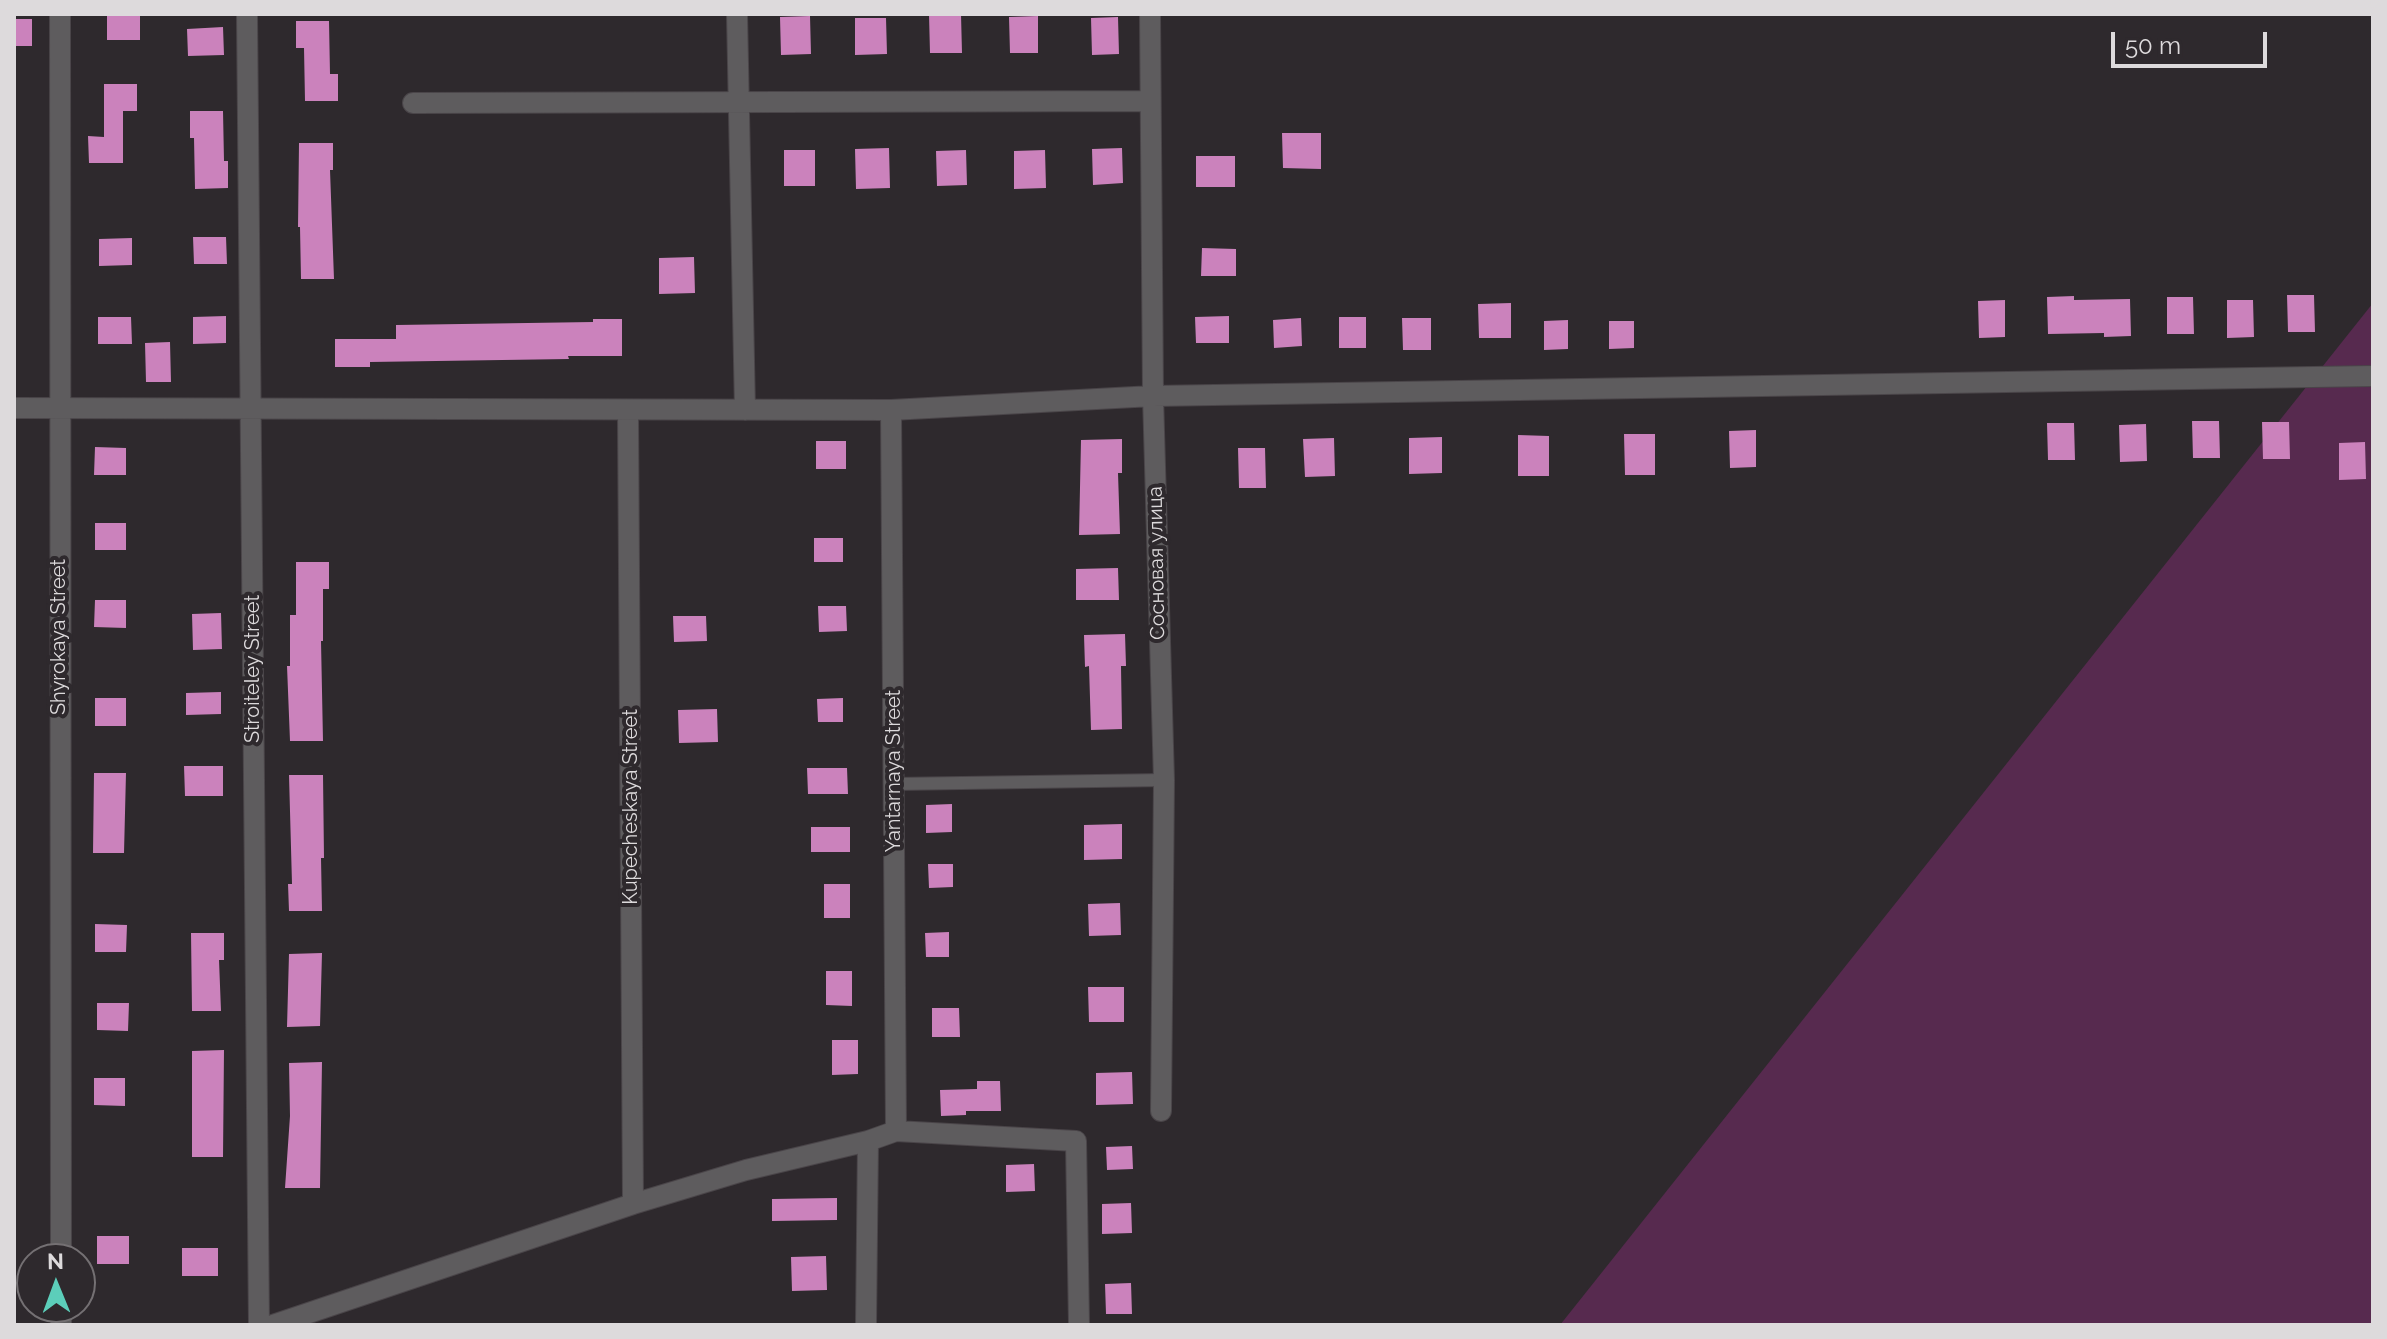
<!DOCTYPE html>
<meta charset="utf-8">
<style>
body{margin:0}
#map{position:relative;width:2387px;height:1339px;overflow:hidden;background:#2e292d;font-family:Raleway,sans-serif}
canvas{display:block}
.frame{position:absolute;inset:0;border:16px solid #dddadc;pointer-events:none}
.north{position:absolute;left:16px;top:1243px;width:80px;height:80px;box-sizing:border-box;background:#2e292d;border:2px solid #747073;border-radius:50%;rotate:359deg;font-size:22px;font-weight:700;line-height:32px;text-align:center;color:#dddadc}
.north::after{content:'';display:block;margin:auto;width:28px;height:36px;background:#5cceba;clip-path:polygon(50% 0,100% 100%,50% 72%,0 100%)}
.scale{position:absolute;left:2111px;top:32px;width:156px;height:36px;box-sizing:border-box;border:4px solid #dddadc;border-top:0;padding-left:10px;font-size:24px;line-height:28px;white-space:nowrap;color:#dddadc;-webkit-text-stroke:6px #2e292d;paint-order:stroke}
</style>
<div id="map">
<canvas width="2387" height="1339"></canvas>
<div class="frame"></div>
<div class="north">N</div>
<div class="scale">50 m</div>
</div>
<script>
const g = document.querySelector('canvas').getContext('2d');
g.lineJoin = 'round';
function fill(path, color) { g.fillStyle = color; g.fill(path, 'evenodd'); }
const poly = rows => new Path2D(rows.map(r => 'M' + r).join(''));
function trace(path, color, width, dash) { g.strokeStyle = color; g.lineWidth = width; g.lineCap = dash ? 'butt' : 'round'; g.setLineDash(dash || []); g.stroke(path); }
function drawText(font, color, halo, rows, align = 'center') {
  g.font = font + ' Raleway,sans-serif'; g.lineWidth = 8; g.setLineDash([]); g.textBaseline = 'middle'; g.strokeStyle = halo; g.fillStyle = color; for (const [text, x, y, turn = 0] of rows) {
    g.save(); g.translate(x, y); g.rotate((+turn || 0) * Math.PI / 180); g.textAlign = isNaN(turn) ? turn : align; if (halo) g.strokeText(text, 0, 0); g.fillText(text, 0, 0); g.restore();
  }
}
const green = poly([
 [2373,303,2373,1325,1560,1325]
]);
const building = poly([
 [107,14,140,14,140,40,107,40],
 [929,14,961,14,962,53,930,53],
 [810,16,811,54,781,55,780,17],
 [1038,16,1038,53,1010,53,1009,17],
 [1118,17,1119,54,1092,55,1091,18],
 [855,18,886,18,887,54,855,55],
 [14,19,32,19,32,46,14,46],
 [296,21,329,21,330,74,338,74,338,101,305,101,304,48,296,48],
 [223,27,224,55,188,56,187,29],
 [104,84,137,84,137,111,123,111,123,163,89,163,88,136,104,137],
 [190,111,223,111,224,161,228,161,228,188,195,189,194,138,190,138],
 [1282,133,1321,133,1321,169,1283,168],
 [299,143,333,143,333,170,330,170,334,279,301,279,300,227,298,227],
 [889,148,890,188,856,189,855,149],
 [1122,148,1123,183,1093,185,1092,149],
 [784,150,815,150,815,186,784,186],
 [966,150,967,185,937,186,936,151],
 [1045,150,1046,188,1014,189,1014,151],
 [1196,156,1235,156,1235,187,1196,187],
 [193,237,226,237,227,264,194,264],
 [132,238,132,265,99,266,99,239],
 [1202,248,1236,249,1236,276,1201,276],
 [694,257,695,293,659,294,659,258],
 [2287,295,2314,295,2315,332,2288,332],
 [2074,296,2074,300,2130,299,2131,336,2104,337,2104,333,2048,334,2047,297],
 [2167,297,2193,297,2194,334,2167,334],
 [2005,300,2005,337,1979,338,1978,301],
 [2227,300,2253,300,2254,337,2227,338],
 [1511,303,1511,338,1479,338,1478,304],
 [226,316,226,343,193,344,193,317],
 [1229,316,1229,343,1196,343,1195,317],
 [98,317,131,317,132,344,98,344],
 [1339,317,1366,317,1366,348,1339,348],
 [1301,318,1302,346,1274,348,1273,320],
 [1402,318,1431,318,1431,350,1403,350],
 [593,319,622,319,622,356,568,356,569,359,370,362,370,367,335,367,335,339,396,339,396,325,593,322],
 [1568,320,1568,349,1544,350,1544,321],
 [1609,321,1634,321,1634,348,1609,349],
 [170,342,171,382,146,382,145,343],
 [2192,421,2219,421,2220,458,2193,458],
 [2262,422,2289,422,2290,459,2263,459],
 [2047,423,2074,423,2075,460,2048,460],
 [2146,424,2147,461,2120,462,2119,425],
 [1756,430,1756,467,1730,468,1729,431],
 [1624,434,1655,434,1655,475,1625,475],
 [1518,435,1549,436,1549,476,1518,476],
 [1442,437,1442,473,1409,474,1409,438],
 [1334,438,1335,476,1305,477,1303,439],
 [1122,439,1122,473,1118,473,1120,534,1079,535,1081,440],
 [816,441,846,441,846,469,816,469],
 [2365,442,2366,479,2339,480,2339,443],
 [95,447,126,448,126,475,94,475],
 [1238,448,1265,448,1266,488,1239,488],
 [95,523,126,523,126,550,95,550],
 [814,538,843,538,843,562,814,562],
 [296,562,329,562,329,589,323,589,323,641,321,641,323,741,290,741,287,666,290,666,290,615,296,615],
 [1118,568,1119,600,1076,600,1076,569],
 [95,600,126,600,126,628,94,627],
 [818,606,846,606,847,631,819,632],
 [221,613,222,649,193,650,192,614],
 [673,616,706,616,707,641,674,642],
 [1125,634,1126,666,1121,666,1122,729,1091,730,1089,666,1085,667,1084,635],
 [221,692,221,714,186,715,186,693],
 [95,698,126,698,126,726,95,726],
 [843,698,843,722,818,722,817,699],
 [717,709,718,742,679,743,678,710],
 [184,766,223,766,223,796,185,796],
 [807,768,847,768,848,794,808,794],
 [94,773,126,773,124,853,93,853],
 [289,775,323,775,324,858,321,858,322,911,289,911,288,884,292,884],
 [952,804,952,832,926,833,926,805],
 [1122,824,1122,859,1084,860,1084,825],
 [811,827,850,827,850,852,811,852],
 [928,864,953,864,953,887,929,888],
 [824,884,850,884,850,918,824,918],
 [1120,903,1121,935,1089,936,1088,904],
 [95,924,127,925,126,952,95,952],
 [949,932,949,957,926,957,925,933],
 [191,933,224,933,224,960,219,960,221,1011,192,1011],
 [322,953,320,1026,287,1027,289,954],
 [826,971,852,971,852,1006,826,1005],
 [1088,987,1124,987,1124,1022,1089,1022],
 [97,1003,129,1003,128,1031,97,1030],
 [932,1008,959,1008,960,1037,932,1037],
 [832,1040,858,1040,858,1074,832,1075],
 [224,1050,223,1157,192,1157,192,1051],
 [322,1062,320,1188,285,1188,290,1116,289,1063],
 [1132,1072,1133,1104,1096,1105,1096,1073],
 [94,1078,125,1078,125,1106,94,1105],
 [977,1081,1000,1081,1001,1111,966,1111,966,1115,941,1116,940,1090,977,1089],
 [1132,1146,1133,1169,1107,1170,1106,1147],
 [1034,1164,1035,1191,1006,1192,1006,1165],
 [837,1198,837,1220,772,1221,772,1199],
 [1131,1203,1132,1233,1102,1234,1102,1204],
 [97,1236,129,1236,129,1264,97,1264],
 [182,1248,218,1248,218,1276,182,1276],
 [826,1256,827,1290,792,1291,791,1257],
 [1131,1283,1132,1314,1106,1314,1105,1284]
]);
const service = poly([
 [894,784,1164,780]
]);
const minor = poly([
 [60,14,61,1259],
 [247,14,259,1325],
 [737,14,745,410],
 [1150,14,1153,396,1164,780,1161,1111],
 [413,103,1150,101],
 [14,408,891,410,1153,396,2373,376],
 [891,410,896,1131],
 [628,411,633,1204],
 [61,1307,61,1325],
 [273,1325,633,1204,746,1170,868,1141,896,1131,1076,1141,1079,1325],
 [866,1325,868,1141]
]);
const streetNames = [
 ["Сосновая улица",1157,563,-91],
 ["Shyrokaya Street",59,637,-90],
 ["Stroiteley Street",253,669,-90],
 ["Yantarnaya Street",894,771,-90],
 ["Kupecheskaya Street",631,807,-90]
];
fill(green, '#572a4f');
fill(building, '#cb82bc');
trace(service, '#4a4549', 14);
trace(minor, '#4a4549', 22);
trace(service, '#5e5c5e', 12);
trace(minor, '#5e5c5e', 20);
drawText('20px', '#dddadc', '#2e292d', streetNames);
</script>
